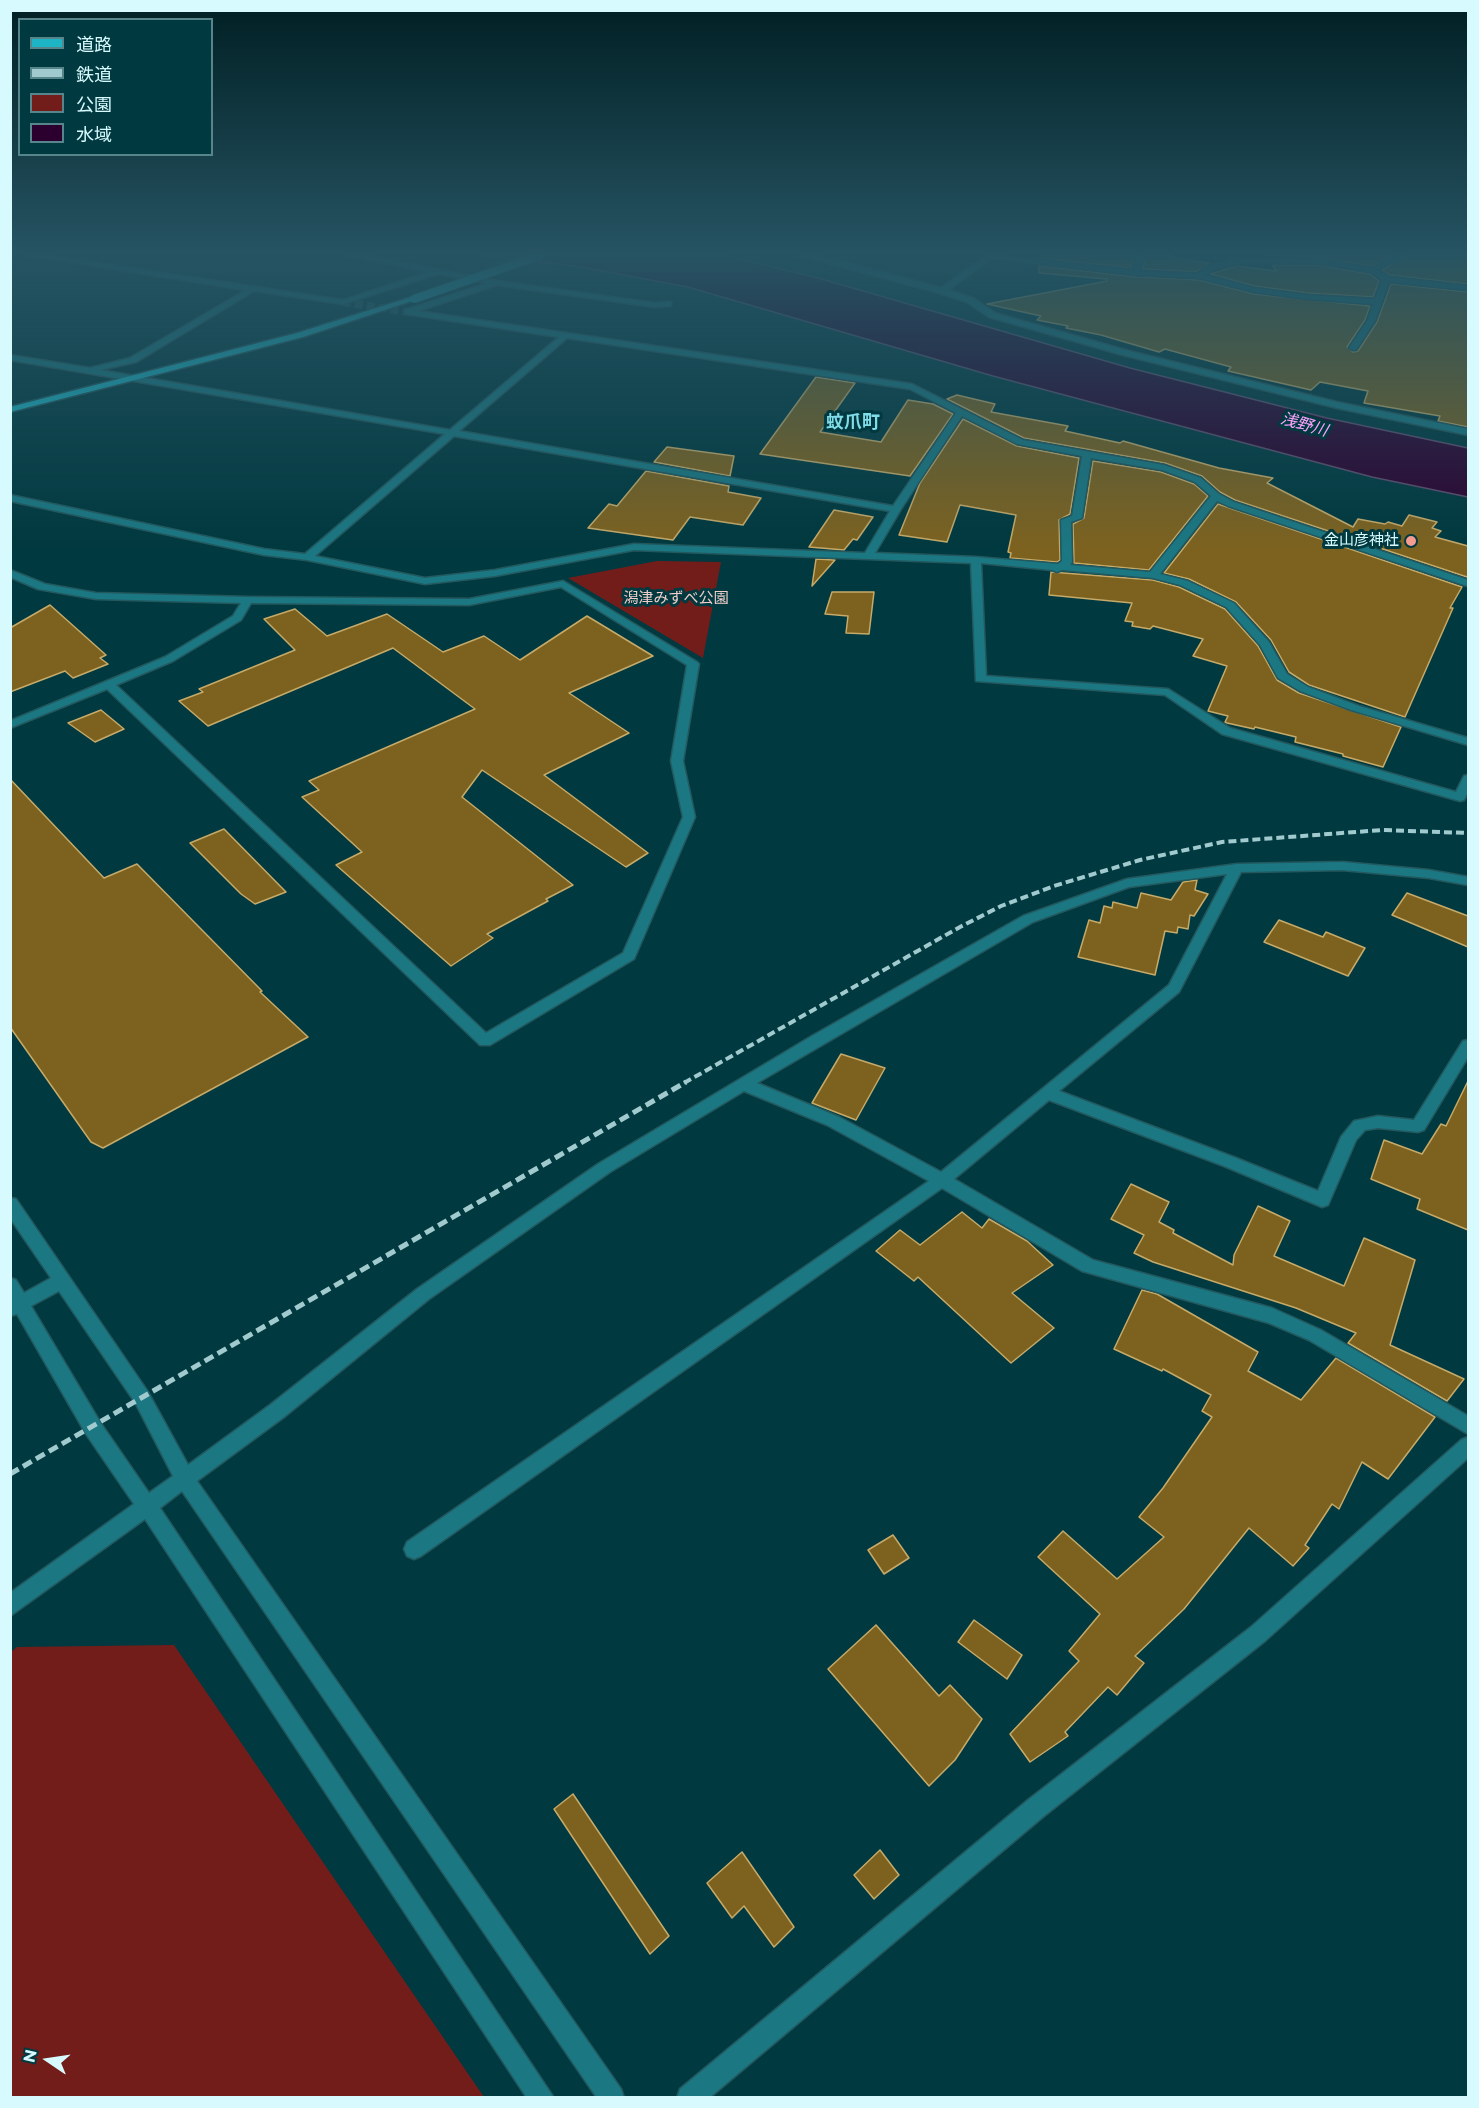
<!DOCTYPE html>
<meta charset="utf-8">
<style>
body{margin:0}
#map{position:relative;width:1479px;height:2108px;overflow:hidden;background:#00393f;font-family:Montserrat,"Noto Sans JP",sans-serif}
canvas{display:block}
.frame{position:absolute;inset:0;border:12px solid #d7fafe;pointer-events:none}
.legend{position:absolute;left:18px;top:18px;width:195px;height:138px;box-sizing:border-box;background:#00393f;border:2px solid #56868b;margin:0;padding:8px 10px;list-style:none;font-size:18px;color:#d7fafe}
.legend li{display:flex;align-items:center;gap:12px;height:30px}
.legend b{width:30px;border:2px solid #56868b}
.north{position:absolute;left:18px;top:2030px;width:60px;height:60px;-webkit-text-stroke:4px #00393f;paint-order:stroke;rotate:283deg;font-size:16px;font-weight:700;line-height:24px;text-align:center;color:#d7fafe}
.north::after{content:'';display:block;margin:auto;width:21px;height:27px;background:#d7fafe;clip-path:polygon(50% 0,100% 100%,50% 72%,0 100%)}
</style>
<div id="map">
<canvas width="1479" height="2108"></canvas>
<div class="frame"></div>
<ul class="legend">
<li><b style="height:8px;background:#1db5c5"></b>道路</li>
<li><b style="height:8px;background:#a1cace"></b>鉄道</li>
<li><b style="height:16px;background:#731d1b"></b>公園</li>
<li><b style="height:16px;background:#2c002e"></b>水域</li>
</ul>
<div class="north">N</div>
</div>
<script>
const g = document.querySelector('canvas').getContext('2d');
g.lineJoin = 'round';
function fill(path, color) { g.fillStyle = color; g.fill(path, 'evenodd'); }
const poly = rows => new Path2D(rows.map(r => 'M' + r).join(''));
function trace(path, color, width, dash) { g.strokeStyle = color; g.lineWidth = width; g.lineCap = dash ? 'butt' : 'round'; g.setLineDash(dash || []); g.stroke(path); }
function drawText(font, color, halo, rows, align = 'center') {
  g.font = font + ' Montserrat,"Noto Sans JP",sans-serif'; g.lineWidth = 6; g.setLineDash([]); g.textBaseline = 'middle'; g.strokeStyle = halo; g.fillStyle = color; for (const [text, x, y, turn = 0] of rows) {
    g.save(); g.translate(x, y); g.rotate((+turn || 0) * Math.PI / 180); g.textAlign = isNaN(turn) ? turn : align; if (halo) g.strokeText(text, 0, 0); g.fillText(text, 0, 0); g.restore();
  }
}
const green = poly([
 [657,561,721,562,703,658,568,578],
 [174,1645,484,2097,11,2097,11,1652,17,1647]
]);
const water = poly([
 [478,255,723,255,818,278,1130,368,1327,418,1468,448,1468,497,1372,477,993,376,688,287,575,266,478,255]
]);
const building = poly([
 [1040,255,1134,255,1131,268,1040,258,1040,255],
 [1146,255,1173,255,1172,258,1209,263,1196,272,1143,269,1146,255],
 [1264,255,1391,255,1372,266,1316,257,1264,255],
 [1407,255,1468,255,1468,284,1389,275,1382,270,1407,255],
 [1272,265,1316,265,1370,274,1379,281,1373,297,1307,293,1254,286,1210,274,1237,266,1277,271,1272,265],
 [1039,266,1136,277,1199,280,1254,294,1370,306,1365,320,1347,347,1353,352,1358,351,1377,322,1391,284,1468,292,1468,427,1438,421,1440,416,1364,403,1368,391,1320,382,1311,390,1228,371,1231,367,1165,349,1159,352,1101,335,1066,328,1068,326,1037,320,1041,316,987,304,1107,281,1107,279,1039,273,1039,266],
 [816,377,855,383,820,432,881,442,908,400,933,404,953,414,910,476,760,454,816,377],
 [957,395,995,404,991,412,1068,426,1065,431,1120,443,1123,441,1219,468,1273,478,1267,483,1353,527,1358,519,1385,524,1388,522,1402,526,1409,515,1437,522,1432,528,1441,531,1435,537,1468,546,1468,575,1467,577,1235,500,1220,492,1202,476,1165,463,1024,438,947,399,957,395],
 [963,419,1017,446,1079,458,1070,514,1059,520,1060,560,1057,562,1010,558,1011,553,1008,552,1016,515,960,505,947,542,899,535,920,483,963,419],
 [667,447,734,456,730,476,654,462,667,447],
 [1093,461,1161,472,1194,484,1208,496,1149,570,1074,563,1073,524,1084,518,1093,461],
 [646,471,729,486,728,492,761,498,743,525,690,517,673,540,588,528,609,504,617,506,646,471],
 [1218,504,1462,587,1450,608,1453,608,1405,717,1309,685,1289,672,1271,640,1236,602,1189,579,1164,573,1218,504],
 [834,510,873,517,857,540,853,539,844,550,809,547,834,510],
 [816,559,835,560,812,586,816,559],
 [1051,572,1153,580,1179,587,1225,609,1258,646,1277,680,1299,693,1401,727,1383,767,1343,756,1343,754,1295,742,1296,737,1255,727,1254,729,1227,723,1225,722,1228,716,1208,711,1227,666,1193,656,1203,639,1153,626,1150,629,1132,626,1133,622,1125,621,1132,603,1049,595,1051,572],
 [832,592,874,592,869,634,846,633,848,616,825,614,832,592],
 [50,605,106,655,100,658,108,664,73,678,65,671,10,692,10,628,50,605],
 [295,609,327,636,387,614,443,652,484,636,520,660,587,616,653,656,569,693,629,733,544,775,648,853,626,867,482,770,462,797,573,885,546,899,548,901,487,934,493,938,451,966,336,865,362,852,302,797,319,790,309,781,475,709,393,648,208,726,179,701,203,692,199,689,295,650,264,619,295,609],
 [101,710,124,729,95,742,68,723,101,710],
 [10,779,104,878,137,864,262,991,260,992,308,1037,103,1148,91,1142,10,1027,10,779],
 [224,829,286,892,255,904,241,894,190,843,224,829],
 [1197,880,1195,890,1208,894,1194,916,1190,915,1188,929,1178,927,1177,933,1165,931,1155,975,1078,957,1089,920,1100,923,1104,906,1112,908,1113,902,1137,908,1141,893,1171,900,1183,882,1197,880],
 [1407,893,1468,916,1468,947,1392,915,1407,893],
 [1279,920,1323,937,1326,932,1365,948,1348,976,1264,942,1279,920],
 [841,1054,885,1068,856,1120,812,1103,841,1054],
 [1468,1081,1468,1230,1417,1209,1420,1199,1371,1179,1384,1140,1422,1154,1441,1124,1446,1126,1468,1081],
 [1131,1184,1169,1202,1159,1222,1174,1230,1173,1233,1233,1265,1234,1255,1258,1206,1290,1221,1274,1256,1344,1286,1364,1238,1415,1260,1390,1345,1464,1379,1447,1401,1348,1343,1356,1333,1296,1308,1153,1262,1134,1253,1144,1235,1111,1219,1131,1184],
 [962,1212,982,1228,989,1219,1027,1241,1053,1265,1012,1293,1054,1328,1011,1363,918,1277,914,1281,876,1251,900,1230,920,1245,962,1212],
 [1142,1290,1157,1294,1258,1352,1248,1371,1301,1400,1336,1358,1435,1417,1388,1479,1362,1462,1339,1509,1332,1504,1305,1545,1309,1548,1293,1566,1249,1528,1184,1609,1135,1656,1144,1663,1117,1695,1108,1687,1065,1732,1068,1736,1030,1762,1010,1734,1079,1661,1069,1651,1100,1614,1038,1557,1063,1531,1117,1579,1164,1537,1139,1517,1163,1488,1212,1417,1202,1411,1211,1395,1163,1369,1162,1371,1114,1349,1142,1290],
 [893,1535,909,1558,884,1574,868,1550,893,1535],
 [974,1620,1022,1655,1007,1679,958,1642,974,1620],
 [876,1625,939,1696,950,1685,982,1719,955,1760,929,1786,828,1669,876,1625],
 [573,1794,669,1936,650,1954,554,1809,573,1794],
 [880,1850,899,1875,874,1899,854,1875,880,1850],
 [742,1852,794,1927,774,1947,744,1906,732,1918,707,1883,742,1852]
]);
const minorTunnel = poly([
 [343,302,408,312]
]);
const minor = poly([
 [25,255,44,255,343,300,429,272,348,255,363,255,497,281,655,303,668,302,671,302,671,306,655,307,497,285,418,311,912,384,1023,440,1164,465,1201,478,1219,494,1234,502,1468,580,1468,586,1464,585,1228,506,1217,501,1160,574,1188,581,1234,603,1269,642,1287,674,1308,687,1359,706,1468,738,1468,745,1351,710,1300,691,1278,678,1260,645,1226,607,1180,585,1153,578,1062,570,1057,572,1052,570,981,563,986,676,1168,689,1230,728,1456,792,1464,776,1468,775,1468,792,1464,800,1460,801,1222,734,1165,695,976,681,971,563,634,550,495,576,425,584,307,560,264,555,10,501,10,495,264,549,305,554,445,434,10,360,10,355,90,368,130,358,246,290,25,255],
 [438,274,488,283,405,310,405,314,559,337,450,430,100,370,136,362,254,291,343,304,438,274],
 [567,338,910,389,956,413,893,506,459,431,567,338],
 [962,416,1017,444,1082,456,1072,516,1061,520,1062,561,1058,564,976,557,875,553,901,509,962,416],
 [454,436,890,511,865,553,634,544,495,570,425,578,315,556,454,436],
 [1091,458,1162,470,1195,482,1211,496,1150,572,1070,565,1072,562,1071,522,1082,518,1091,458],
 [798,255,812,255,856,265,941,288,987,255,1133,270,1136,255,1144,255,1140,271,1197,274,1209,265,1242,259,1316,259,1372,268,1396,255,1405,255,1378,270,1388,277,1468,286,1468,290,1389,282,1375,321,1356,350,1353,350,1349,348,1367,321,1373,304,1307,299,1254,292,1199,278,1136,275,992,258,948,290,973,298,995,313,1129,351,1337,402,1468,429,1468,435,1337,408,1123,355,989,317,967,302,936,292,798,255],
 [1242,263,1316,263,1371,272,1382,280,1375,299,1307,295,1254,288,1205,275,1214,269,1242,263],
 [10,570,45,584,96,593,248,597,469,599,563,581,697,662,699,664,683,761,695,817,634,959,490,1045,480,1045,107,689,10,728,10,721,165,657,233,616,241,603,96,599,38,589,10,577,10,570],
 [561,587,687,665,671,761,683,817,623,953,486,1033,116,685,173,661,241,620,251,603,469,605,561,587],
 [1342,862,1429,870,1468,877,1468,885,1429,878,1342,870,1241,872,1179,992,1059,1091,1236,1158,1318,1191,1341,1137,1354,1121,1378,1116,1414,1120,1463,1041,1468,1040,1468,1057,1424,1130,1418,1132,1378,1128,1365,1130,1356,1140,1328,1205,1322,1207,1224,1166,1049,1100,954,1179,1093,1260,1272,1308,1321,1330,1468,1416,1468,1434,1309,1340,1269,1323,1082,1271,942,1188,421,1556,414,1559,407,1556,404,1549,407,1542,929,1181,827,1125,744,1091,610,1172,429,1299,284,1417,197,1481,621,2089,624,2098,597,2098,182,1491,160,1508,554,2098,527,2098,145,1519,10,1616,10,1593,134,1504,86,1434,17,1314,10,1316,10,1278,16,1280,24,1293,51,1278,10,1218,10,1198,16,1199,148,1392,188,1465,270,1405,417,1289,598,1164,812,1036,1023,916,1127,879,1237,864,1342,862],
 [1227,874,1169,985,941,1172,839,1117,757,1083,1033,922,1129,887,1227,874],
 [59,1291,136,1404,173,1476,149,1493,100,1422,31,1306,59,1291],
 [1468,1437,1468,1458,1265,1641,1044,1816,709,2098,677,2098,680,2089,1028,1800,1251,1627,1461,1440,1468,1437]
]);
const major = poly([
 [411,297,418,299,303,337,10,412,10,407,297,333,411,297]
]);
const railFar1 = poly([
 [684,1083,960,927,1001,906,1054,886,1140,860,1222,842,1382,830,1468,833]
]);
const rail = poly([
 [10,1474,686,1082]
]);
const majorBridge = poly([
 [414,299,541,255]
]);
const markers = [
 [1411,541,6,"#f59c92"]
];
const farPoinames = [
 ["金山彦神社",1399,541]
];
const farParknames = [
 ["潟津みずべ公園",676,599]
];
const farWaternames = [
 ["浅野川",1304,425,16]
];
const farQuarternames = [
 ["蚊爪町",853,423]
];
fill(green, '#731d1b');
fill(water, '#2c002e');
trace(water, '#5f4b6c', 1.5);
fill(building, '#7d621f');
trace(building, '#c6aa69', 1.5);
trace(minorTunnel, '#20565c', 8, [8, 4]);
trace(minor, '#22585e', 3);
trace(major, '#22585e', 3);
fill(minor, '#1b7782');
fill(major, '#1db5c5');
trace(railFar1, '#a1cace', 4, [8, 4]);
trace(rail, '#a1cace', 5, [10, 5]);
trace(majorBridge, '#22585e', 10, []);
trace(majorBridge, '#1db5c5', 8);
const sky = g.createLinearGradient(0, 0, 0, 550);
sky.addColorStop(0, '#001f23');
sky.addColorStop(0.46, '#265463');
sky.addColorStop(1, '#26546300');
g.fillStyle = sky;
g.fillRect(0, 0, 1479, 550);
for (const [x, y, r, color] of markers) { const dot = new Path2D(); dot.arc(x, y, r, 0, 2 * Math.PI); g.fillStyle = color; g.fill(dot); trace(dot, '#00393f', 2); }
drawText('15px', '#d7fafe', '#00393f', farPoinames, 'right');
drawText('15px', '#f0cec9', '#00393f', farParknames);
drawText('italic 16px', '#fea2ff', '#00393f', farWaternames);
drawText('bold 18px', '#7fdce8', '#00393f', farQuarternames);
</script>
